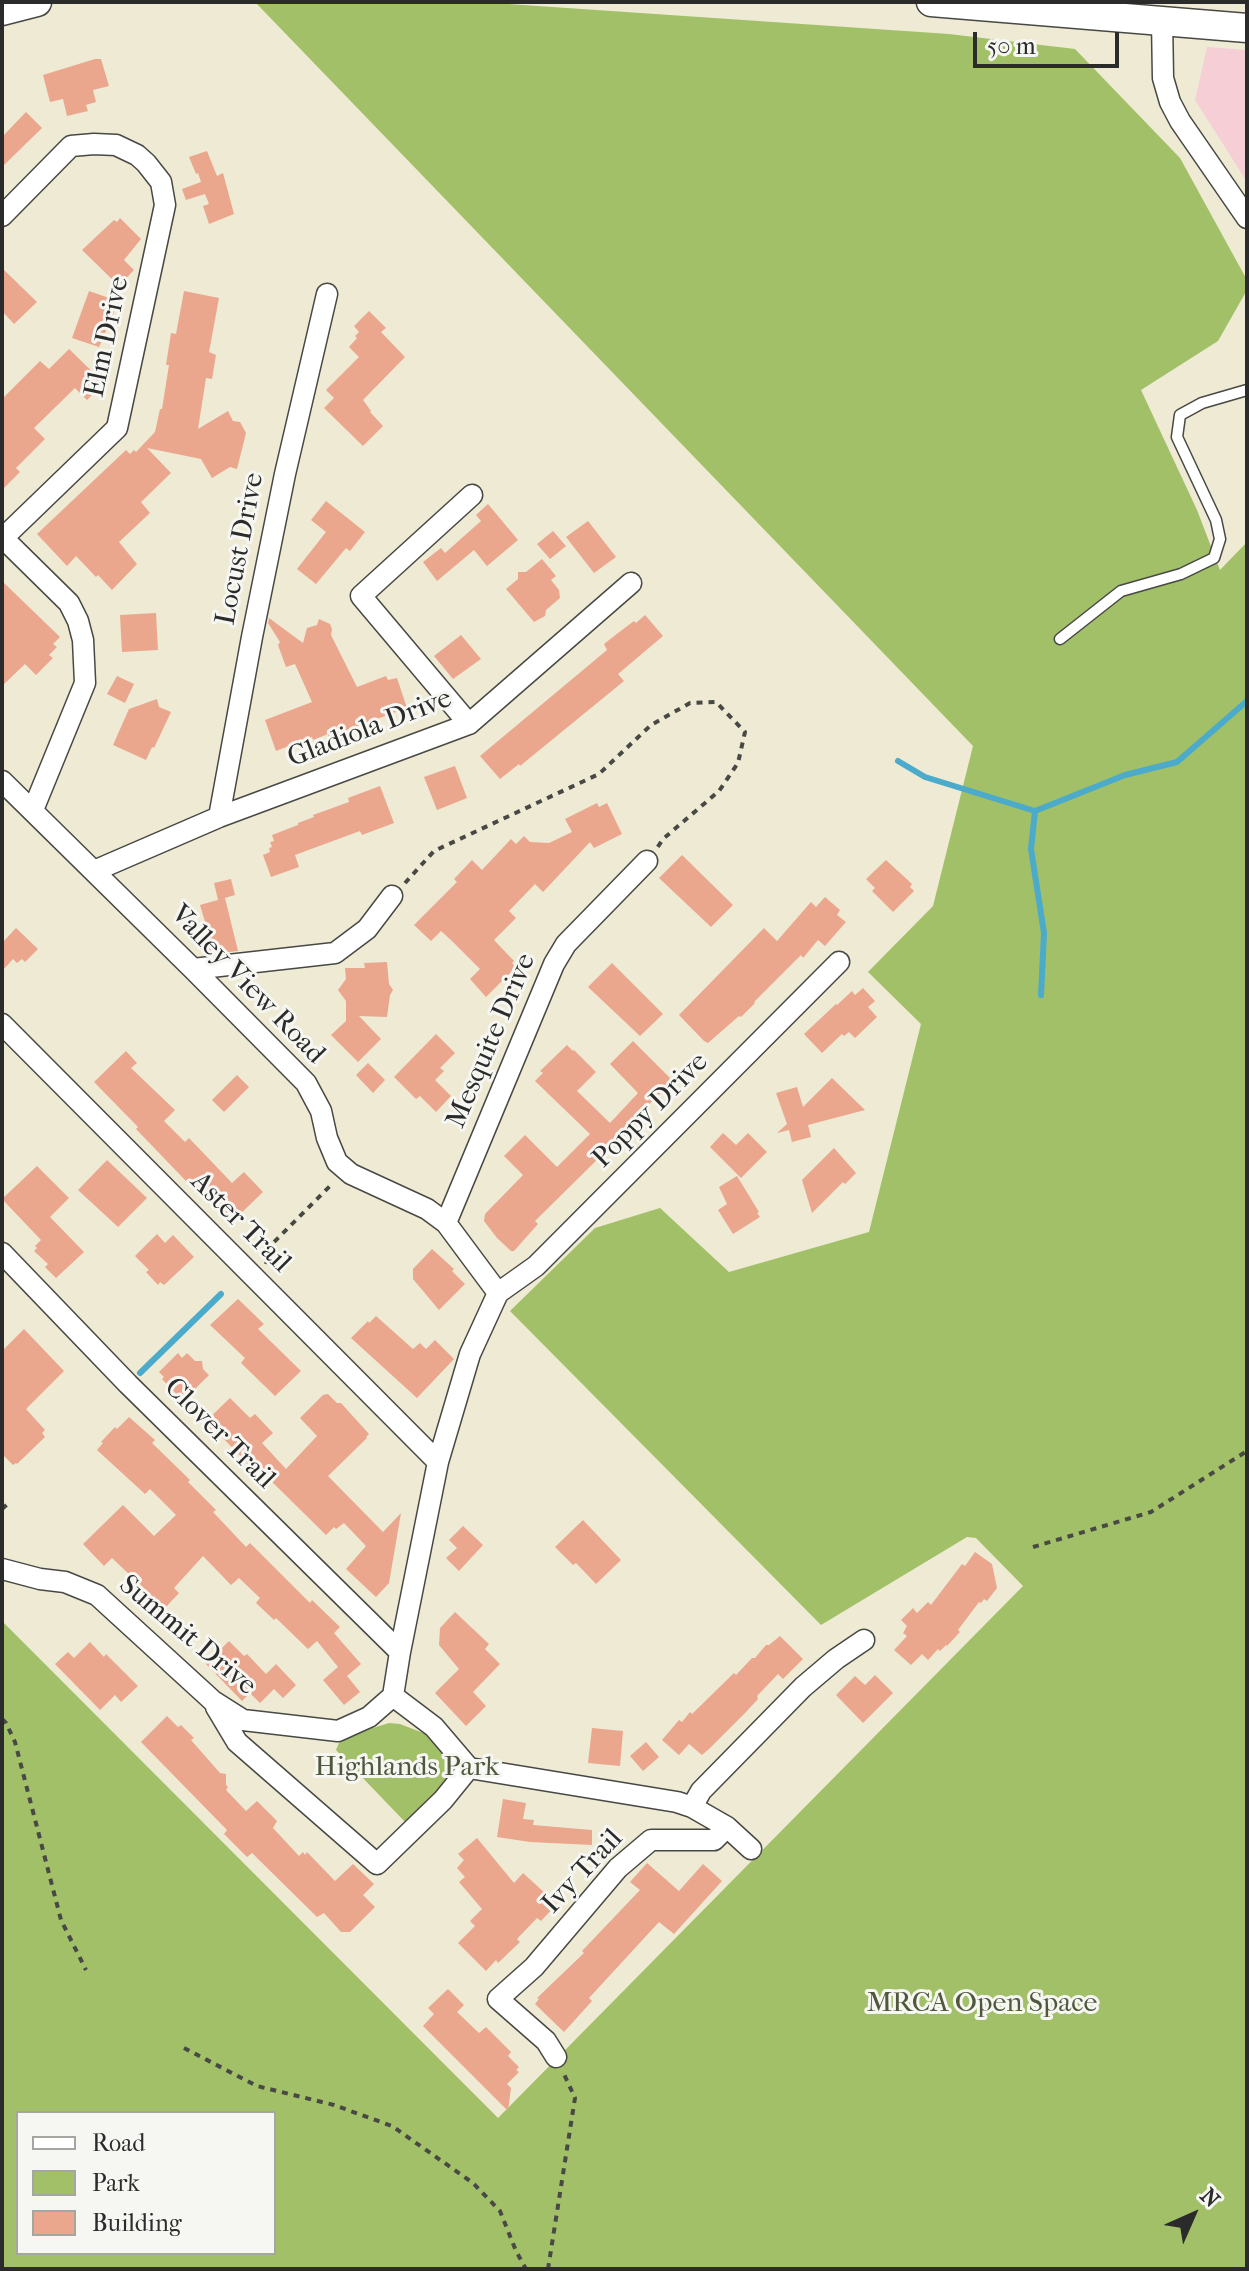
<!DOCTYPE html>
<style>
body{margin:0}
#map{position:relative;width:1249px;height:2271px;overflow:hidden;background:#eeead4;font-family:"IM FELL French Canon",serif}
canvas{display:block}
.frame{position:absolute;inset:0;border:4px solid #2b2b2b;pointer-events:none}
.legend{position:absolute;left:16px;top:2111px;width:260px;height:144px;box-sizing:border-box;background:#f6f6f2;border:2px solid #a5a5a2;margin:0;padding:10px 14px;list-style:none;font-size:24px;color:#2b2b2b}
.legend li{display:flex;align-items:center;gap:16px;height:40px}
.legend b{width:40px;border:2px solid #a5a5a2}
.north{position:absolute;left:1153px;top:2175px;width:80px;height:80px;-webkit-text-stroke:6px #f6f6f2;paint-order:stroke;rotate:45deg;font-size:22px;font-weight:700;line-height:32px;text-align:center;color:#2b2b2b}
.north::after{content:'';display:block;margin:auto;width:28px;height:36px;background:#2b2b2b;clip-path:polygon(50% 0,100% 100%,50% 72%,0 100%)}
.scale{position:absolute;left:973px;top:32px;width:146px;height:36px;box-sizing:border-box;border:4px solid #2b2b2b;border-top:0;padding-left:10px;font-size:24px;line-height:28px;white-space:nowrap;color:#2b2b2b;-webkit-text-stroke:6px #f6f6f2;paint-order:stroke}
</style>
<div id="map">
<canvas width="1249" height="2271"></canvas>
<div class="frame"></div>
<ul class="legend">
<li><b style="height:10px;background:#fff"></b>Road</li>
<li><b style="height:22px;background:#a2c068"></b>Park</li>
<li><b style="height:22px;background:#eba68e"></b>Building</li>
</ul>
<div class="north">N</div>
<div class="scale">50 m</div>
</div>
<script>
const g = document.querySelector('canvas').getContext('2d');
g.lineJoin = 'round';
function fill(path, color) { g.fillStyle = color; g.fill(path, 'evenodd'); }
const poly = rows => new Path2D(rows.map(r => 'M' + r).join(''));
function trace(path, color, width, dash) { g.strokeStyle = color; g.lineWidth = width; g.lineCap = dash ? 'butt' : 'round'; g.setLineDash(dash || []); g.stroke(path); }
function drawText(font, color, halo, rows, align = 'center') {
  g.font = font + ' "IM FELL French Canon",serif'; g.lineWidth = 6; g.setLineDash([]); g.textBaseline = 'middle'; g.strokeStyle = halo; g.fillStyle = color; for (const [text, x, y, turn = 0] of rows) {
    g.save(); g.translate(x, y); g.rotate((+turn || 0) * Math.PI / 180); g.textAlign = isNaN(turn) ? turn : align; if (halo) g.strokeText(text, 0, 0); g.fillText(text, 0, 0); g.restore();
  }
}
const built = poly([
 [1207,47,1247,50,1247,182,1195,100]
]);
const green = poly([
 [255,2,479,2,949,34,1075,49,1180,158,1247,280,1247,290,1218,341,1141,390,1197,510,1220,570,1247,542,1247,2269,2,2269,2,1621,498,2118,1023,1586,976,1538,967,1537,821,1625,510,1311,595,1228,660,1208,729,1272,869,1232,921,1024,868,972,933,906,973,746],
 [18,2113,274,2113,274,2253,18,2253],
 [389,1723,400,1724,431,1736,453,1764,452,1778,407,1824,336,1750,341,1738]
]);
const stream = poly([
 [898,761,925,777,1035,811,1125,775,1177,762,1247,701],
 [1035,811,1031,849,1044,933,1041,995],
 [140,1373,221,1294]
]);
const building = poly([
 [95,59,101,59,109,86,93,90,96,102,86,105,88,111,67,116,63,99,50,102,43,75],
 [26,112,42,128,2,167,2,137],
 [207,151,217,176,223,173,234,214,209,224,203,206,209,204,205,194,186,200,182,189,201,182,198,173,196,174,189,157],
 [120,218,141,239,124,260,134,270,119,286,82,250,114,220,117,222],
 [2,268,37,302,14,324,2,311],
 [89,291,115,300,113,307,116,308,99,347,72,338],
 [184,291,219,298,209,352,216,355,212,379,206,378,198,429,228,411,233,421,240,422,246,433,237,469,230,467,212,478,201,459,147,448,171,473,141,502,150,513,119,542,137,564,112,590,98,575,96,577,76,556,67,566,37,534,126,450,130,454,134,450,136,452,155,432,160,409,162,409,169,365,166,365,171,333,176,334],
 [369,311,386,328,381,332,405,357,363,400,371,411,370,412,383,426,363,446,324,408,334,398,326,390,359,357,349,347,357,338,355,336,359,332,354,326],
 [69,349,104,383,87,400,75,388,34,428,45,439,16,468,20,472,2,490,2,399,40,361,49,369],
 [326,501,365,532,350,551,346,548,316,584,297,569,326,532,311,520],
 [488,504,518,540,487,566,474,550,437,581,423,562,441,548,445,553,481,521,476,515],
 [588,521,616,557,594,573,566,537],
 [553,531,566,546,550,559,537,544],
 [542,559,556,576,551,580,559,590,560,598,546,610,545,616,534,622,506,589,518,579,518,572,526,572],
 [2,581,60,637,53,644,57,647,49,655,53,658,36,675,25,664,2,686],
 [156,613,158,650,122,652,120,615],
 [645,615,663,636,618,674,624,681,520,766,519,764,500,779,480,756,607,650,604,644,618,633,634,621,636,623],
 [269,618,303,643,307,628,317,625,319,619,330,624,332,629,331,635,357,687,386,676,388,680,397,678,407,708,328,737,328,734,313,740,312,737,276,751,265,720,312,702,295,664,286,667,278,645,280,642,268,623],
 [461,635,481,659,453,679,434,656],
 [117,676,134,684,125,703,107,694],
 [157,699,159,707,171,712,154,748,152,747,146,760,113,745,129,709],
 [455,766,467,798,437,810,424,777],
 [380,786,394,823,362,835,360,831,295,855,299,867,271,877,263,855,270,852,269,848,272,847,270,842,274,841,272,835,298,825,298,823,314,817,313,815,349,802,348,798],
 [597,803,599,807,607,803,622,834,594,848,590,842,543,892,535,884,509,911,516,918,494,940,514,961,512,963,516,967,486,997,470,979,480,969,452,941,441,931,431,941,414,925,457,882,454,879,472,860,482,870,511,839,516,844,524,836,530,842,549,843,572,832,565,819],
 [682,855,733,905,711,927,659,878],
 [886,860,912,884,910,887,914,891,893,912,872,891,875,888,866,879],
 [231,879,235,895,218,900,214,883],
 [825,897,840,910,837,915,846,922,825,946,818,940,803,958,801,955,754,1002,755,1003,741,1017,739,1016,708,1043,704,1041,679,1015,764,928,777,941,811,902,816,907],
 [225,898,238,951,204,955,200,943,205,942,200,924,205,922,200,905],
 [16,928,38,949,25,962,22,959,17,963,13,959,2,971,2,943],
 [387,962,389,984,393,990,390,995,387,1017,359,1016,381,1039,358,1062,331,1035,346,1021,346,1001,338,990,346,979,345,968,365,968,364,963],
 [612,963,663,1014,640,1036,588,987],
 [863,988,875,1001,868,1007,877,1017,855,1038,849,1032,844,1036,842,1034,822,1053,804,1034,836,1004,837,1005,852,991,855,995],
 [436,1034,455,1053,440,1068,444,1071,435,1080,451,1096,436,1112,420,1096,416,1099,394,1077],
 [633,1041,673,1081,635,1118,639,1122,614,1147,612,1145,535,1221,538,1224,514,1251,511,1251,497,1238,484,1221,485,1214,523,1175,504,1156,525,1135,557,1167,590,1134,535,1081,543,1073,540,1071,567,1045,573,1051,574,1050,596,1072,577,1091,610,1123,638,1093,610,1064],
 [126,1051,137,1063,131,1068,175,1110,164,1121,185,1142,189,1138,232,1183,244,1172,263,1192,233,1221,204,1190,200,1194,185,1180,136,1129,138,1127,94,1082],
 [368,1063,385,1080,373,1093,356,1075],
 [237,1075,249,1087,224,1112,212,1100],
 [832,1078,865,1110,808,1125,811,1137,792,1142,789,1130,777,1133,787,1124,776,1093,797,1087,803,1107],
 [723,1133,736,1145,748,1133,767,1152,741,1178,710,1147],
 [834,1148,856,1173,845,1184,843,1182,812,1213,802,1180],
 [107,1160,147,1198,118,1227,78,1190],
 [37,1166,69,1198,50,1217,84,1252,56,1278,45,1267,48,1264,34,1251,37,1248,35,1246,41,1240,2,1199],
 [737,1176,759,1212,757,1213,760,1217,733,1234,718,1210,727,1204,719,1187],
 [157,1234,165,1243,173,1235,194,1257,164,1285,160,1282,158,1285,146,1272,149,1270,135,1256],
 [432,1249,454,1269,452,1271,465,1284,439,1310,413,1279,413,1269],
 [238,1299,264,1324,258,1329,301,1371,275,1396,241,1363,245,1358,210,1325],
 [376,1316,413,1349,420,1343,426,1349,435,1340,454,1359,417,1398,351,1338,368,1321,369,1323],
 [24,1329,64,1371,26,1409,45,1430,42,1433,45,1437,17,1464,16,1463,13,1465,2,1454,2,1351],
 [178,1353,182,1358,187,1353,195,1361,202,1361,203,1369,209,1375,183,1401,162,1379,164,1377,159,1372],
 [328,1394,337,1403,341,1403,369,1434,366,1437,367,1438,328,1476,383,1532,401,1513,389,1583,376,1597,346,1569,366,1546,344,1523,336,1529,334,1527,326,1535,260,1470,257,1473,218,1433,215,1436,203,1424,230,1398,250,1418,255,1414,273,1433,262,1443,286,1469,317,1436,300,1418,323,1395],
 [129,1417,155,1440,152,1443,190,1480,188,1482,216,1510,213,1512,246,1547,250,1543,310,1603,312,1600,340,1627,334,1633,361,1664,347,1676,360,1692,344,1705,323,1680,338,1667,317,1641,308,1649,276,1618,274,1620,256,1603,260,1598,239,1578,231,1585,203,1556,174,1588,179,1593,165,1608,112,1558,104,1566,83,1544,123,1505,154,1536,176,1515,150,1489,145,1494,97,1450,103,1443,101,1442,115,1427,117,1429],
 [583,1520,621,1560,596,1584,576,1563,573,1565,555,1547],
 [463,1526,483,1545,459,1571,446,1558,457,1548,449,1540],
 [975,1552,992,1564,997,1588,987,1601,984,1599,981,1603,979,1602,958,1630,960,1632,947,1646,946,1645,940,1651,938,1649,928,1660,922,1654,911,1665,894,1650,907,1636,903,1633,907,1626,901,1620,913,1608,917,1613,928,1602,931,1605,962,1564,965,1566],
 [455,1612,489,1644,485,1649,500,1664,473,1692,486,1706,466,1726,435,1693,459,1669,439,1645,440,1628],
 [780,1636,803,1659,783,1679,778,1674,757,1696,758,1699,746,1712,710,1748,702,1755,689,1744,679,1755,662,1740,679,1720,682,1722,690,1712,692,1714,734,1673,736,1675,752,1658,755,1658,766,1645,769,1645],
 [229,1641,244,1656,247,1654,266,1674,276,1664,296,1685,283,1698,274,1689,260,1703,250,1693,242,1701,206,1664],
 [90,1642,104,1657,106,1654,138,1686,121,1702,115,1695,100,1710,55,1664,68,1652,74,1658],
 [875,1675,893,1693,863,1723,836,1695,855,1676,865,1685],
 [167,1716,178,1727,181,1725,194,1738,191,1740,220,1773,226,1774,226,1785,228,1787,226,1790,246,1811,257,1801,277,1821,273,1828,299,1856,303,1852,305,1855,307,1852,335,1881,353,1864,374,1884,363,1895,375,1907,350,1932,341,1932,324,1913,317,1917,252,1853,247,1857,224,1834,227,1830,141,1742],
 [592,1728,623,1731,620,1766,588,1763],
 [646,1742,659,1757,643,1771,630,1756],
 [503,1799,526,1803,523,1819,534,1820,533,1825,592,1830,592,1845,530,1842,497,1837],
 [477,1838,514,1883,523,1873,557,1904,541,1921,537,1918,517,1939,520,1942,498,1963,496,1960,486,1971,458,1943,475,1926,470,1921,482,1909,459,1882,465,1877,457,1868,464,1860,458,1854],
 [647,1863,679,1891,703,1864,722,1881,674,1934,659,1922,589,1998,592,2001,564,2032,535,2004,539,1999,537,1998,584,1953,582,1951,640,1890,630,1882],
 [448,1989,464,2005,457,2012,479,2033,486,2027,511,2052,508,2056,519,2067,516,2070,519,2072,507,2084,511,2088,508,2111,423,2026,434,2014,428,2008]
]);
const path = poly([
 [405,883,434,851,599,774,651,725,690,703,716,702,745,732,738,763,719,791,663,839,657,848],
 [266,1264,272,1244,333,1183],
 [2,1509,9,1503],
 [1033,1547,1151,1512,1247,1451],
 [2,1719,6,1723,15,1742,61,1920,86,1970],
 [184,2048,257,2086,334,2105,392,2126,473,2183,500,2211,516,2251,526,2269],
 [548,2269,575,2098,563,2072]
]);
const lane = poly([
 [1060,639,1121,591,1181,574,1214,558,1220,539,1216,520,1177,437,1180,415,1202,403,1247,390]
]);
const street = poly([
 [1162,20,1163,78,1170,102,1180,121,1247,218],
 [2,216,71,146,94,144,116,145,137,155,146,163,161,182,165,205,117,428,3,538,69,603,78,621,83,640,85,683,33,810],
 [469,724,361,596,472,495],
 [2,781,193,969,306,1083,321,1111,327,1138,337,1162,351,1174,427,1209,446,1223,498,1293],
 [219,817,252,637,285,474,327,294],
 [94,871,219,817,469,724,631,583],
 [193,969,335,953,367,929,392,896],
 [2,1024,438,1462],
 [446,1223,554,964,566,944,647,861],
 [2,1253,128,1384,400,1652],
 [498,1293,536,1266,839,962],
 [2,1569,40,1579,65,1582,97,1595,213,1701,243,1720,338,1731,369,1717,393,1696,400,1652,438,1462,470,1354,498,1293],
 [393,1696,434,1727,469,1768,677,1802,692,1807,727,1827,751,1849],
 [216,1707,237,1742,377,1864,443,1800,469,1768],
 [692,1807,701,1791,803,1687,836,1659,864,1640],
 [556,2057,546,2041,498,1999,534,1967,618,1868,651,1840,714,1840,727,1827]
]);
const secondary = poly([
 [931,2,1247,28],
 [2,11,37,2]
]);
const streetNames = [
 ["Elm Drive",108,337,-78],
 ["Locust Drive",241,549,-79],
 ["Gladiola Drive",370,729,-21],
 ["Valley View Road",247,985,46],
 ["Mesquite Drive",492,1041,-67],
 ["Poppy Drive",651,1111,-45],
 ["Aster Trail",240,1223,45],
 ["Clover Trail",219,1434,45],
 ["Summit Drive",187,1636,40],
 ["Ivy Trail",583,1872,-47]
];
const parkNames = [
 ["Highlands Park",407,1768],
 ["MRCA Open Space",982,2004]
];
fill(built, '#f6cfd6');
fill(green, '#a2c068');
trace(stream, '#4caaca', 6);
fill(building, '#eba68e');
trace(lane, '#484844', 13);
trace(street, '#484844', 23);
trace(secondary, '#484844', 31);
trace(path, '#484844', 4, [6, 6]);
trace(lane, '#fff', 10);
trace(street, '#fff', 20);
trace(secondary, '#fff', 28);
drawText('28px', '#2b2b2b', '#f6f6f2', streetNames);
drawText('28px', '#4f583d', '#f6f6f2', parkNames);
</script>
